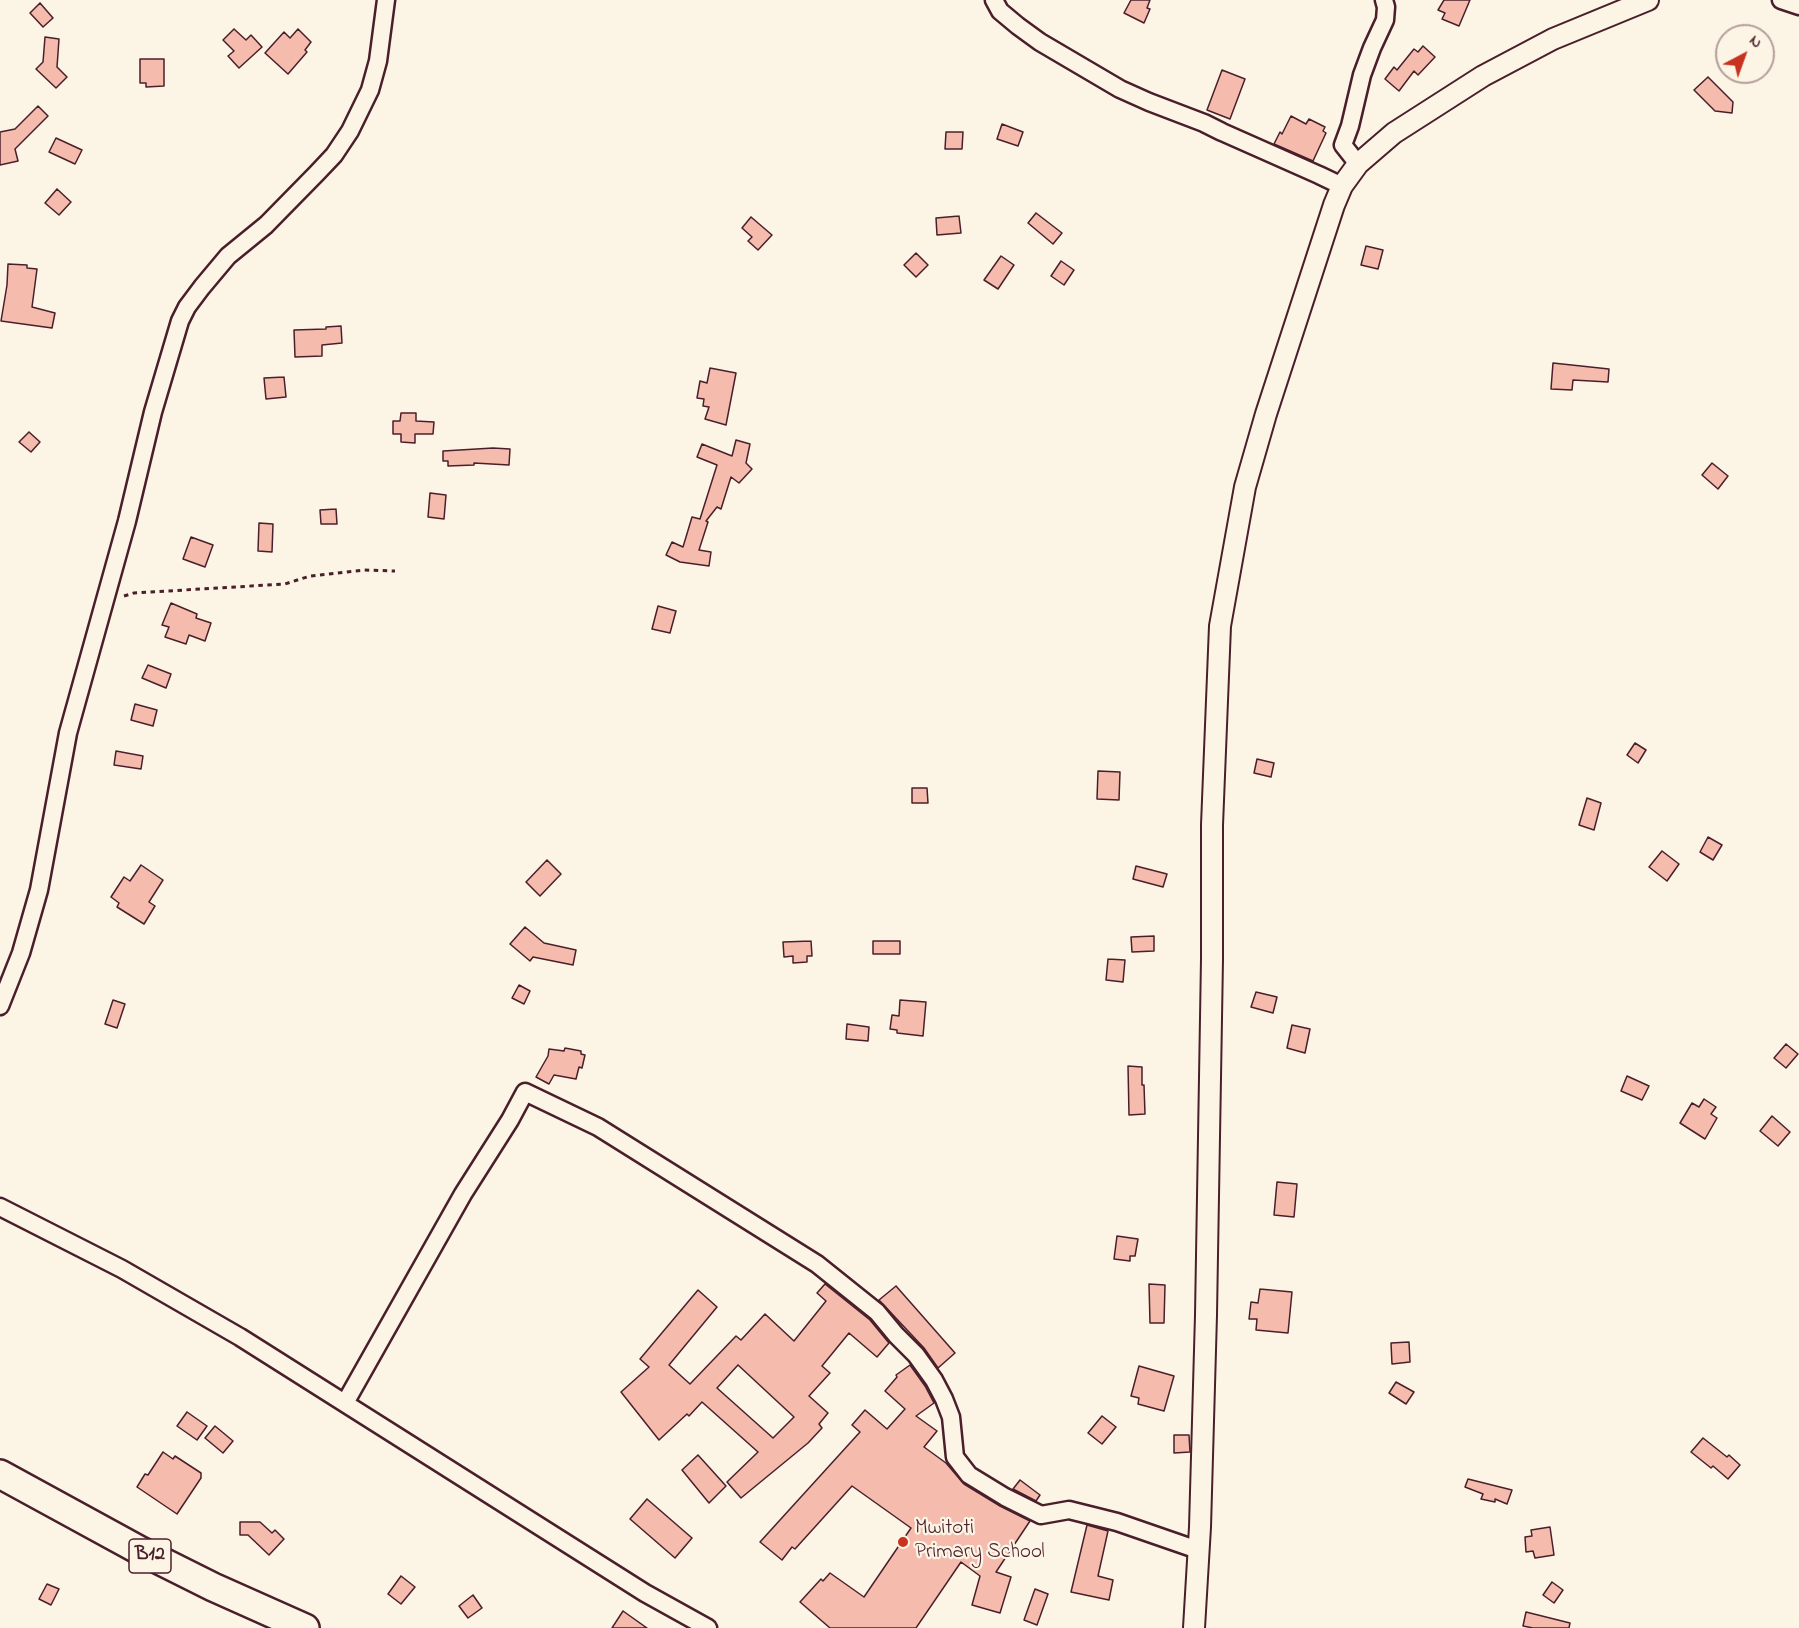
<!DOCTYPE html>
<style>
body{margin:0}
#map{position:relative;width:1799px;height:1628px;overflow:hidden;background:#fcf5e5;font-family:"Indie Flower",sans-serif}
canvas{display:block}
.north{position:absolute;left:1715px;top:24px;width:60px;height:60px;box-sizing:border-box;background:#fcf5e5;border:2px solid #b59f9b;border-radius:50%;rotate:41deg;font-size:16px;font-weight:700;line-height:24px;text-align:center;color:#4a1f2b}
.north::after{content:'';display:block;margin:auto;width:21px;height:27px;background:#c8321e;clip-path:polygon(50% 0,100% 100%,50% 72%,0 100%)}
</style>
<div id="map">
<canvas width="1799" height="1628"></canvas>
<div class="north">N</div>
</div>
<script>
const g = document.querySelector('canvas').getContext('2d');
g.lineJoin = 'round';
function fill(path, color) { g.fillStyle = color; g.fill(path, 'evenodd'); }
const poly = rows => new Path2D(rows.map(r => 'M' + r).join(''));
function trace(path, color, width, dash) { g.strokeStyle = color; g.lineWidth = width; g.lineCap = dash ? 'butt' : 'round'; g.setLineDash(dash || []); g.stroke(path); }
function drawText(font, color, halo, rows, align = 'center') {
  g.font = font + ' "Indie Flower",sans-serif'; g.lineWidth = 4.5; g.setLineDash([]); g.textBaseline = 'middle'; g.strokeStyle = halo; g.fillStyle = color; for (const [text, x, y, turn = 0] of rows) {
    g.save(); g.translate(x, y); g.rotate((+turn || 0) * Math.PI / 180); g.textAlign = isNaN(turn) ? turn : align; if (halo) g.strokeText(text, 0, 0); g.fillText(text, 0, 0); g.restore();
  }
}
const building = poly([
 [1131,0,1150,0,1147,8,1150,9,1144,23,1124,13,1131,0],
 [1444,0,1470,0,1459,26,1442,19,1445,13,1438,10,1444,0],
 [40,3,53,18,43,27,30,13,40,3],
 [234,29,246,40,251,35,262,47,239,68,228,56,234,51,223,40,234,29],
 [298,29,311,42,305,50,307,52,288,74,265,53,284,32,290,38,298,29],
 [45,37,59,39,57,67,67,77,56,88,36,69,43,62,45,37],
 [1423,46,1435,57,1418,75,1414,71,1399,91,1385,79,1394,67,1397,70,1414,49,1418,52,1423,46],
 [140,59,164,59,164,86,146,87,146,83,140,83,140,59],
 [1222,70,1245,79,1230,119,1207,110,1222,70],
 [1708,77,1733,102,1732,113,1715,111,1694,90,1708,77],
 [38,106,48,116,15,149,18,161,0,165,0,132,15,129,38,106],
 [1291,116,1306,124,1309,119,1325,127,1323,131,1326,133,1313,161,1274,144,1280,132,1282,134,1291,116],
 [1002,124,1023,132,1018,146,997,139,1002,124],
 [946,132,963,132,962,149,945,149,946,132],
 [56,138,82,150,75,164,49,152,56,138],
 [57,189,71,202,59,215,45,203,57,189],
 [1036,213,1062,233,1053,244,1028,223,1036,213],
 [959,216,961,233,937,235,936,218,959,216],
 [751,217,772,235,758,250,748,241,752,237,742,228,751,217],
 [1366,246,1383,250,1378,269,1361,265,1366,246],
 [916,253,928,265,916,277,904,265,916,253],
 [1001,256,1014,265,998,289,984,280,1001,256],
 [1061,261,1074,270,1064,285,1051,276,1061,261],
 [8,264,27,265,27,268,37,269,32,307,55,313,52,328,1,321,7,285,8,264],
 [341,326,342,343,322,345,322,356,295,357,294,330,326,329,326,327,341,326],
 [1553,363,1609,369,1608,382,1573,380,1572,390,1551,389,1553,363],
 [710,368,736,373,726,425,705,419,709,407,703,406,704,399,697,398,700,381,707,383,710,368],
 [284,377,286,397,266,399,264,378,284,377],
 [401,413,416,413,416,421,434,422,433,434,415,434,415,443,401,442,401,434,393,434,393,421,400,421,401,413],
 [29,432,40,442,31,452,19,442,29,432],
 [736,440,750,444,746,463,752,469,739,483,731,477,721,509,717,507,706,521,708,522,699,550,711,552,709,566,680,562,666,555,672,542,683,547,692,517,700,519,717,465,697,457,702,444,732,456,736,440],
 [493,448,510,449,509,465,474,463,474,465,448,466,448,461,443,461,443,451,493,448],
 [1712,463,1728,476,1718,489,1702,475,1712,463],
 [430,493,446,495,444,519,428,517,430,493],
 [336,509,337,524,321,524,320,510,336,509],
 [259,523,273,524,272,552,258,551,259,523],
 [191,537,213,545,205,567,183,559,191,537],
 [171,603,197,614,196,618,211,623,205,641,189,635,186,644,165,637,169,627,162,625,171,603],
 [658,606,676,611,670,633,652,629,658,606],
 [148,665,171,674,166,688,142,678,148,665],
 [135,704,157,710,153,726,131,720,135,704],
 [1635,743,1646,750,1638,763,1627,755,1635,743],
 [116,751,143,756,141,769,114,765,116,751],
 [1257,759,1274,763,1271,777,1254,773,1257,759],
 [1098,771,1120,772,1119,800,1097,799,1098,771],
 [912,788,927,788,928,803,912,803,912,788],
 [1587,798,1601,803,1594,830,1579,825,1587,798],
 [1708,837,1722,845,1713,860,1700,852,1708,837],
 [1662,851,1679,864,1667,881,1649,867,1662,851],
 [547,860,561,874,540,896,526,882,547,860],
 [141,865,163,880,149,902,155,906,144,924,117,907,119,903,111,897,124,877,130,881,141,865],
 [1136,866,1167,874,1163,887,1133,879,1136,866],
 [525,927,544,943,576,950,573,965,533,957,530,961,510,944,525,927],
 [1154,936,1154,951,1132,952,1131,937,1154,936],
 [811,941,812,956,807,956,807,962,793,963,793,956,784,957,783,942,811,941],
 [873,941,900,941,900,954,873,954,873,941],
 [1108,959,1125,960,1123,982,1106,980,1108,959],
 [519,985,530,991,524,1004,512,998,519,985],
 [1256,992,1277,997,1273,1013,1251,1007,1256,992],
 [113,1000,125,1004,117,1028,105,1024,113,1000],
 [900,1000,926,1002,923,1036,897,1033,897,1030,890,1029,892,1015,899,1016,900,1000],
 [847,1024,869,1027,868,1041,846,1039,847,1024],
 [1292,1025,1310,1029,1305,1053,1287,1048,1292,1025],
 [1786,1044,1798,1054,1786,1068,1774,1058,1786,1044],
 [565,1048,581,1051,581,1054,585,1055,582,1068,579,1067,576,1079,554,1075,549,1084,536,1077,548,1056,549,1049,564,1051,565,1048],
 [1128,1066,1142,1067,1142,1085,1144,1085,1145,1114,1129,1115,1128,1066],
 [1627,1076,1649,1086,1642,1100,1621,1091,1627,1076],
 [1704,1099,1716,1107,1711,1114,1717,1118,1705,1139,1680,1123,1692,1103,1699,1107,1704,1099],
 [1772,1116,1790,1132,1778,1146,1760,1131,1772,1116],
 [1277,1182,1297,1184,1294,1217,1274,1215,1277,1182],
 [1117,1236,1138,1239,1135,1256,1130,1256,1130,1261,1114,1259,1117,1236],
 [825,1284,870,1320,889,1343,877,1357,849,1333,822,1366,830,1373,809,1396,828,1413,819,1424,822,1428,808,1443,741,1498,727,1482,758,1452,702,1402,689,1416,687,1414,659,1440,621,1392,649,1367,640,1359,698,1290,717,1307,669,1365,690,1384,736,1336,741,1340,765,1314,794,1341,826,1301,817,1293,825,1284],
 [738,1365,794,1417,773,1438,717,1388,738,1365],
 [1149,1284,1165,1285,1164,1323,1150,1323,1149,1284],
 [896,1286,955,1353,938,1368,924,1348,879,1300,896,1286],
 [1260,1289,1292,1292,1288,1333,1256,1330,1257,1319,1249,1319,1251,1302,1258,1303,1260,1289],
 [1409,1342,1410,1362,1392,1364,1391,1343,1409,1342],
 [910,1365,925,1386,934,1403,916,1416,937,1431,924,1447,946,1463,964,1484,1000,1506,1030,1521,996,1572,1011,1577,1000,1613,972,1605,980,1576,961,1562,916,1628,830,1628,800,1602,821,1579,823,1581,830,1573,864,1597,911,1528,852,1486,795,1549,792,1547,782,1560,760,1542,860,1432,852,1425,865,1410,887,1429,905,1409,885,1391,897,1377,896,1375,910,1365],
 [1139,1366,1174,1376,1164,1411,1138,1404,1139,1398,1131,1396,1139,1366],
 [1396,1382,1414,1392,1406,1404,1389,1393,1396,1382],
 [187,1412,207,1426,197,1440,177,1426,187,1412],
 [1102,1416,1116,1427,1102,1444,1088,1433,1102,1416],
 [215,1426,233,1441,223,1453,205,1438,215,1426],
 [1174,1435,1189,1435,1190,1452,1174,1453,1174,1435],
 [1703,1438,1727,1457,1729,1455,1740,1465,1728,1479,1713,1466,1711,1468,1691,1452,1703,1438],
 [163,1452,173,1459,175,1456,201,1473,201,1478,177,1514,137,1487,145,1474,148,1475,163,1452],
 [698,1455,726,1486,709,1503,682,1470,698,1455],
 [1468,1479,1512,1490,1507,1504,1495,1499,1495,1502,1481,1499,1483,1494,1465,1487,1468,1479],
 [1020,1480,1040,1495,1036,1501,1013,1489,1020,1480],
 [647,1499,692,1538,675,1558,630,1519,647,1499],
 [240,1522,260,1522,272,1533,275,1530,284,1539,269,1555,248,1535,240,1535,240,1522],
 [1087,1525,1108,1531,1098,1576,1113,1580,1109,1600,1071,1592,1087,1525],
 [1550,1527,1554,1555,1535,1558,1533,1551,1526,1552,1525,1537,1532,1536,1531,1530,1550,1527],
 [401,1576,415,1587,401,1604,388,1594,401,1576],
 [1552,1582,1563,1590,1554,1603,1543,1595,1552,1582],
 [47,1584,59,1589,51,1605,39,1599,47,1584],
 [1035,1589,1048,1594,1037,1625,1024,1620,1035,1589],
 [473,1595,482,1608,468,1618,459,1606,473,1595],
 [623,1611,647,1628,612,1628,623,1611],
 [1526,1612,1570,1623,1569,1628,1533,1628,1523,1626,1526,1612]
]);
const path = poly([
 [124,596,134,593,285,584,310,576,364,570,395,571]
]);
const minor = poly([
 [994,0,1000,11,1018,26,1040,42,1120,89,1149,102,1204,123,1222,132,1319,175,1342,186],
 [1781,0,1799,6],
 [1358,164,1343,145,1350,126,1362,75,1372,48,1385,20,1386,7,1384,0],
 [0,1006,21,953,39,890,68,733,127,521,153,412,180,321,187,307,202,287,228,256,266,225,317,173,334,155,350,131,370,90,378,61,386,0],
 [0,1207,122,1269,240,1337,645,1593,708,1628],
 [345,1403,463,1194,510,1120,525,1092,598,1127,817,1264,877,1312,896,1335,916,1355,934,1380,944,1399,951,1417,955,1457,969,1475,1005,1497,1041,1515,1069,1510,1117,1522,1198,1550]
]);
const tertiary = poly([
 [1194,1628,1200,1527,1206,1315,1212,959,1212,825,1220,626,1245,487,1266,414,1334,205,1342,186,1358,164,1394,133,1483,76,1553,39,1648,0]
]);
const trunk = poly([
 [0,1474,139,1550,213,1587,305,1628]
]);
const markers = [
 [903,1542,6,"#c8321e"]
];
const shields = [
 [150,1556,42]
];
const shieldNames = [
 ["B12",150,1556]
];
const poiNames = [
 ["Mwitoti",915,1530],
 ["Primary School",915,1554]
];
fill(building, '#f5bcad');
trace(building, '#4a1f2b', 1.5);
trace(minor, '#4a1f2b', 21);
trace(tertiary, '#4a1f2b', 24);
trace(trunk, '#4a1f2b', 32);
trace(path, '#4a1f2b', 3, [4.5, 4.5]);
trace(minor, '#fcf5e5', 16);
trace(tertiary, '#fcf5e5', 20);
trace(trunk, '#fcf5e5', 27);
for (const [x, y, r, color] of markers) { const dot = new Path2D(); dot.arc(x, y, r, 0, 2 * Math.PI); g.fillStyle = color; g.fill(dot); trace(dot, '#fcf5e5', 2); }
for (const [x, y, w] of shields) { const box = new Path2D(); box.roundRect(x - w / 2, y - 17, w, 34, 4.5); g.fillStyle = '#fcf5e5'; g.fill(box); trace(box, '#4a1f2b', 1.5); }
drawText('bold 20px', '#4a1f2b', null, shieldNames);
drawText('21px', '#4a1f2b', '#fcf5e5', poiNames, 'left');
</script>
